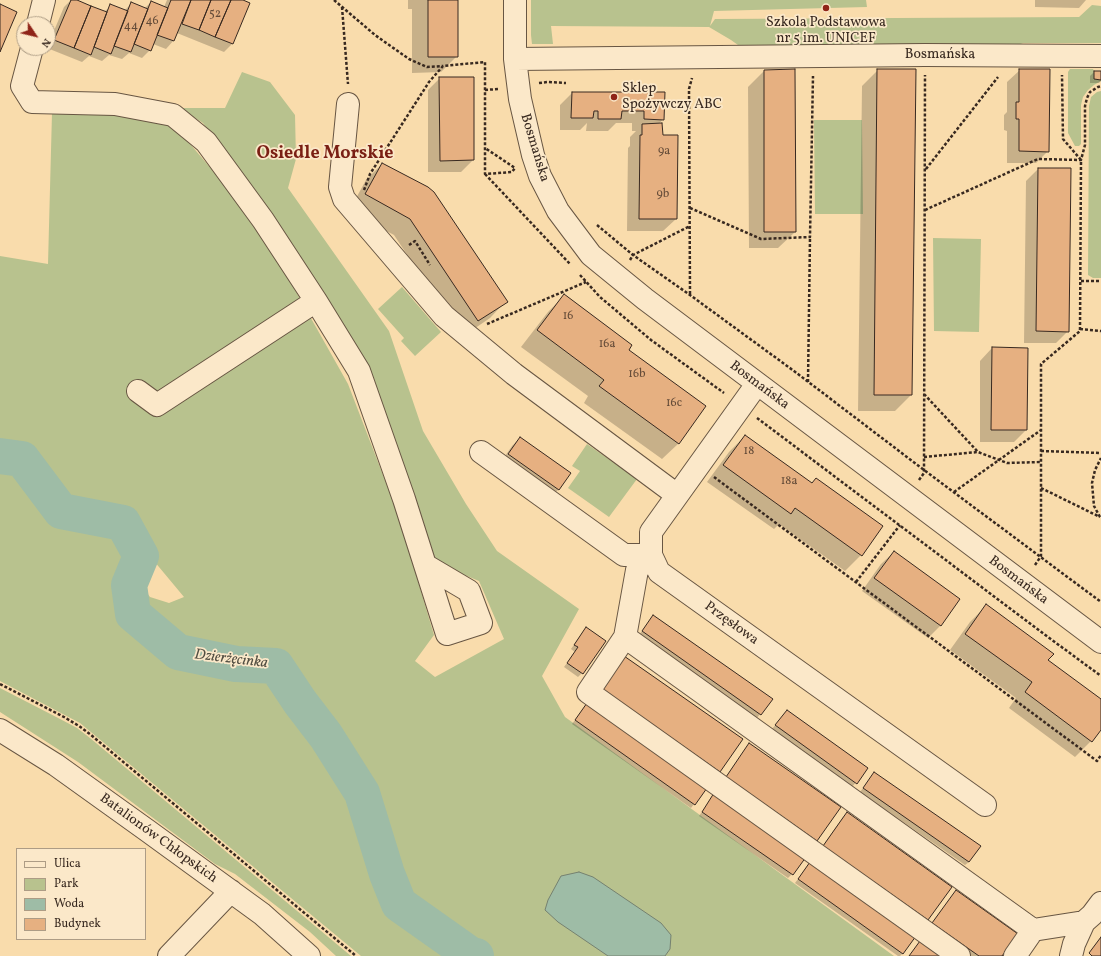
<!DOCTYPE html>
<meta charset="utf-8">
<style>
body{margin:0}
#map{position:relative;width:1101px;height:956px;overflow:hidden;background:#f9dcac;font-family:Vollkorn,serif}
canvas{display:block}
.legend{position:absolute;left:16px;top:848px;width:130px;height:92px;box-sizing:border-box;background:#fbe8c9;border:1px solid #ad9c85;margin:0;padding:5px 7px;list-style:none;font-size:12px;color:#382920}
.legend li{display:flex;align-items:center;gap:8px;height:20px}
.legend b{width:20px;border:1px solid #ad9c85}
.north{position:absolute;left:16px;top:16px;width:40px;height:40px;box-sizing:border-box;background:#fbe8c9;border:1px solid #ad9c85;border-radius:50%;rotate:125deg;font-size:11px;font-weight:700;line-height:16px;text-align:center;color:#382920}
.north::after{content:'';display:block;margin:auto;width:14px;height:18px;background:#8f2418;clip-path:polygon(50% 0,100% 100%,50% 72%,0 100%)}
</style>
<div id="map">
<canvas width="1101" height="956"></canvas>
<ul class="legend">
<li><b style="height:5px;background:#fbe8c9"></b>Ulica</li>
<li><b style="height:11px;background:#b8c28e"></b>Park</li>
<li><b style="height:11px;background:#9ebca6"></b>Woda</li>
<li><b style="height:11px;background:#e6b081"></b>Budynek</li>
</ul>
<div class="north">N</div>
</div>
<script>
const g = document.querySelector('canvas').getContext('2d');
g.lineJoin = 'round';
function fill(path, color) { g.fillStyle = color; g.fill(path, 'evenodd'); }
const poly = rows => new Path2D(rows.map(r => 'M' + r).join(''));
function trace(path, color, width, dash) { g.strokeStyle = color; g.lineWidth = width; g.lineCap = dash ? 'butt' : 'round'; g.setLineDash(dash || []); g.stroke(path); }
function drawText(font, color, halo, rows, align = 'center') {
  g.font = font + ' Vollkorn,serif'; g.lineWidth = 3.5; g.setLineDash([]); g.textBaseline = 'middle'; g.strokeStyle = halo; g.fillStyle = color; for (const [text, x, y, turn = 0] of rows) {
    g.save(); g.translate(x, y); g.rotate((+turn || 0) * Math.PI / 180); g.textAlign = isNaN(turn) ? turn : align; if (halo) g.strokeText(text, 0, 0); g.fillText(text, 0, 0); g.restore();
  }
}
const green = poly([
 [531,0,866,0,867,7,714,11,710,26,715,19,1079,17,1092,5,1101,6,1101,43,1023,43,1005,50,745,50,731,40,709,27,551,26,553,44,532,44,531,35],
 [1070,69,1093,69,1094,71,1094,79,1101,80,1101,81,1094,85,1088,90,1083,97,1081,105,1081,144,1079,146,1075,146,1068,133,1068,72],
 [242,72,270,82,295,115,296,159,288,188,389,331,423,431,466,504,497,551,579,609,542,676,565,717,894,956,361,956,80,723,0,681,0,256,48,264,52,113,138,115,174,125,219,178,281,265,348,384,398,514,434,635,415,661,435,677,504,639,479,581,433,562,366,373,269,219,203,123,179,108,225,108],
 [149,555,184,597,169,603,150,597,141,585],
 [1101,91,1101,278,1093,278,1088,275,1089,106,1091,97,1097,92],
 [814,120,862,120,863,214,815,214],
 [933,238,981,239,979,332,934,331],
 [402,287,441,332,415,356,401,341,404,338,378,309],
 [587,444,637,479,609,517,568,488,580,471,572,466],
 [0,688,62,720,77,728,90,738,351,956,336,956,310,932,235,874,215,864,78,762,0,712]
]);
const water = poly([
 [579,872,593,877,661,923,671,935,670,949,665,956,608,956,558,922,545,910,548,900,561,876,579,872]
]);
const shadow = poly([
 [71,0,74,0,104,12,111,6,124,11,131,4,144,9,151,2,164,7,167,0,240,0,249,4,232,44,224,52,177,33,174,40,166,49,153,44,150,50,142,58,129,53,122,59,109,55,102,61,89,56,82,62,47,48,48,48,48,45,64,7],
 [408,0,457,0,457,56,441,72,412,73,412,9,408,9],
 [1035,0,1086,0,1079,8,1035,7],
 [878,70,911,395,895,411,858,411,862,86],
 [1020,70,1048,151,1036,163,1007,163,1007,131,1004,130,1004,115,1007,112,1007,82],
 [764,71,795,232,778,248,749,248,748,87],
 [1094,72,1101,72,1101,81,1099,83,1090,83,1090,76],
 [440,78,473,160,461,172,428,172,428,90],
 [572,93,664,93,663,119,658,125,662,136,676,219,663,231,627,231,628,148,630,146,630,137,636,131,632,131,632,123,616,123,608,131,586,131,587,123,580,130,560,130,560,105],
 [382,164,506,301,490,318,462,337,394,235,349,211,366,180],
 [1038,169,1068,331,1056,343,1024,343,1026,181],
 [564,296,627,350,679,443,662,459,584,403,588,396,521,347,548,312],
 [992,348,1026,430,1014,442,980,442,980,361],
 [745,436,861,555,845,571,779,524,774,529,707,482,729,452],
 [520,438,559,489,551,497,501,462,512,446],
 [894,552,959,599,940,626,928,638,862,591,881,564],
 [986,606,1047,661,1101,701,1101,728,1091,741,1075,757,1009,708,1016,698,950,650,970,622],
 [653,616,760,714,757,718,639,635],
 [583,632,582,673,578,677,564,667,575,652,571,649],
 [625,658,720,771,716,775,599,693],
 [584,708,694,804,691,808,572,724],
 [787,711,867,769,852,787,772,729],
 [746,748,816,840,812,844,723,781],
 [874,773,979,846,969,862,965,865,860,792],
 [711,799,792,874,788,878,699,816],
 [847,814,927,919,923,923,820,850,843,817],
 [810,863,903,953,900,956,898,956,795,883],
 [953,895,1001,956,970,956,929,927]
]);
const river = poly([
 [0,456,22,459,61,511,123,523,141,556,129,585,133,614,178,652,236,664,276,666,300,702,326,736,362,793,387,874,399,904,471,955,476,956]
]);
const building = poly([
 [71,0,77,0,91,6,74,48,54,40,71,0],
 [171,0,191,0,174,41,157,35,171,0],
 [191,0,211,0,199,30,182,24,191,0],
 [211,0,231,0,215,37,199,30,211,0],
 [231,0,243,0,250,3,233,44,215,37,231,0],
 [428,0,458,0,458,57,428,57,428,0],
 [151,1,168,8,151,51,134,44,151,1],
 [131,2,148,9,131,52,114,46,131,2],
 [0,4,17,12,0,52,0,4],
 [110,4,128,11,111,54,94,47,110,4],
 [91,6,107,12,91,55,74,48,91,6],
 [795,69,796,232,764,232,764,70,795,69],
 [877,69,916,69,912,395,874,395,877,69],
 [1019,69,1050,69,1049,152,1019,151,1019,119,1016,119,1016,102,1019,102,1019,69],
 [1094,71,1101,71,1101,80,1094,79,1094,71],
 [439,77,474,77,474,160,440,161,439,77],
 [572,92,665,92,664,120,644,119,644,111,622,111,621,119,598,119,598,111,594,111,593,118,571,118,572,92],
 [662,123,663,135,678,135,677,219,639,219,640,135,642,135,642,124,662,123],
 [382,163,428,187,434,192,508,302,478,321,410,219,365,194,382,163],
 [1038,168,1071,168,1069,332,1036,331,1038,168],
 [564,294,632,345,629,350,706,406,679,444,599,386,604,380,537,330,564,294],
 [992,347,1028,348,1027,430,991,430,992,347],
 [745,435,812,483,816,478,883,526,862,556,795,508,791,514,723,465,745,435],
 [520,437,571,473,559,490,508,454,520,437],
 [894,551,960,599,941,626,874,578,894,551],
 [986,604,1054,654,1048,660,1101,699,1101,730,1092,742,1025,692,1032,682,965,634,986,604],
 [653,615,773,699,761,715,642,631,653,615],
 [586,627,606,641,583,674,567,663,578,647,574,645,586,627],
 [624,656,743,739,720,772,602,689,624,656],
 [587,703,707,788,695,805,575,720,587,703],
 [787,710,868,768,857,784,775,725,787,710],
 [749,743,841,807,817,841,726,777,749,743],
 [874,772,981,846,969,862,863,788,874,772],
 [714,793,806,857,793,875,702,812,714,793],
 [847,812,952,887,928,920,823,846,847,812],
 [810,862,916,936,903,954,798,879,810,862],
 [956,890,1018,934,1002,956,979,956,932,923,956,890],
 [1101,937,1101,956,1092,956,1089,953,1101,937],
 [920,941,942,956,909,956,920,941]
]);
const path = poly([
 [334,0,375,35,409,59,427,67,443,66],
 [342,7,348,84],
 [539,83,548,82,566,83],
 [485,90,498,89],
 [926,169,998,77],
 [485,174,570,264],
 [364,190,370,174,429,82,443,66,485,62,485,174,512,172,515,168,485,148],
 [690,208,761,239,810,237,813,76],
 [925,210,1038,159,1081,160,1085,145,1085,106,1087,98,1090,92,1098,87,1101,86],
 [597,225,633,255,690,295,794,371,924,470,1101,602],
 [409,245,415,241,430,265],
 [630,260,633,255,690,226],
 [580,275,600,297,651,340,724,393],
 [1081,281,1101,281],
 [690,294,689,89,692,78],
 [487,324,586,282],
 [1080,329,1101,331],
 [808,382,810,237],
 [924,394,978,452],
 [757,418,1048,637,1101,676],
 [1041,451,1101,453],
 [924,457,978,452,1007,463,1041,462],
 [714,477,1097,761,1101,755],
 [919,480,924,473,924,470,925,75],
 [1041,488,1100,517],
 [954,492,1041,430],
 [1100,517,1094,506,1092,483,1095,470,1101,458],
 [1035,565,1041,556,1041,364,1080,331,1081,160,1063,139,1062,75],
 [856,582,900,525],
 [0,684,64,717,79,726,91,735,356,956]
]);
const minor = poly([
 [515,0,515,59,520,99,533,155,540,176,558,211,591,255,645,299,1101,642],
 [38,24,44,0],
 [32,48,22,86,32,102,115,104,173,115,206,142,263,220,316,301,359,371,404,499,447,634,481,623,469,591,425,565],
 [515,59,925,55,1101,56],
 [348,104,340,187,344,199,444,316,514,374,677,495],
 [757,384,651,532,651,555,659,572,985,805],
 [138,391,157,405,316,301],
 [481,452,624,555,651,555],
 [625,637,637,570,651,555],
 [0,730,56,765,148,831,262,914,309,956],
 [169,956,231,891],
 [959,956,588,692,625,637,1033,930,1084,922],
 [1015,956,1033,930],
 [1071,956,1074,944,1084,922,1092,915,1101,903]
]);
const markers = [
 [826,8,4,"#8f2418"],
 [614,97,4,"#8f2418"]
];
const numberNames = [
 ["52",215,15],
 ["46",152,22],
 ["44",131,27],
 ["9a",664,152],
 ["9b",663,195],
 ["16",568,317],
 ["16a",607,345],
 ["16b",637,375],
 ["16c",674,404],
 ["18",749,452],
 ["18a",789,482]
];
const poiNames = [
 ["Szkola Podstawowa",826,23],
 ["nr 5 im. UNICEF",826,39],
 ["Sklep",622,89,"left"],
 ["Spożywczy ABC",622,105,"left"]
];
const streetNames = [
 ["Bosmańska",940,55],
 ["Bosmańska",534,148,73],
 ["Bosmańska",759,386,37],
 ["Bosmańska",1018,581,37],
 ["Przęsłowa",731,624,36],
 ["Batalionów Chłopskich",158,839,36]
];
const waterNames = [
 ["Dzierżęcinka",231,660,7]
];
const districtNames = [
 ["Osiedle Morskie",325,155]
];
fill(green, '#b8c28e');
fill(water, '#9ebca6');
trace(water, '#758170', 1);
fill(shadow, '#0003');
trace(river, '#9ebca6', 36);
fill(building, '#e6b081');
trace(building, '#382920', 1);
trace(minor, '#685643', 24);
trace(path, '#382920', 2.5, [3, 2]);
trace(minor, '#fbe8c9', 22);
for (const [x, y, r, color] of markers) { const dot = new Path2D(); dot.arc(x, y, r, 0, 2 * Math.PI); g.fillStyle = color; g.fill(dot); trace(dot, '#fbe8c9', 1.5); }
drawText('12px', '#644b38', null, numberNames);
drawText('14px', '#382920', '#fbe8c9', poiNames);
drawText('14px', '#382920', '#fbe8c9', streetNames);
drawText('italic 15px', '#524e42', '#fbe8c9', waterNames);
drawText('bold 18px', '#7a1f14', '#fbe8c9', districtNames);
</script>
